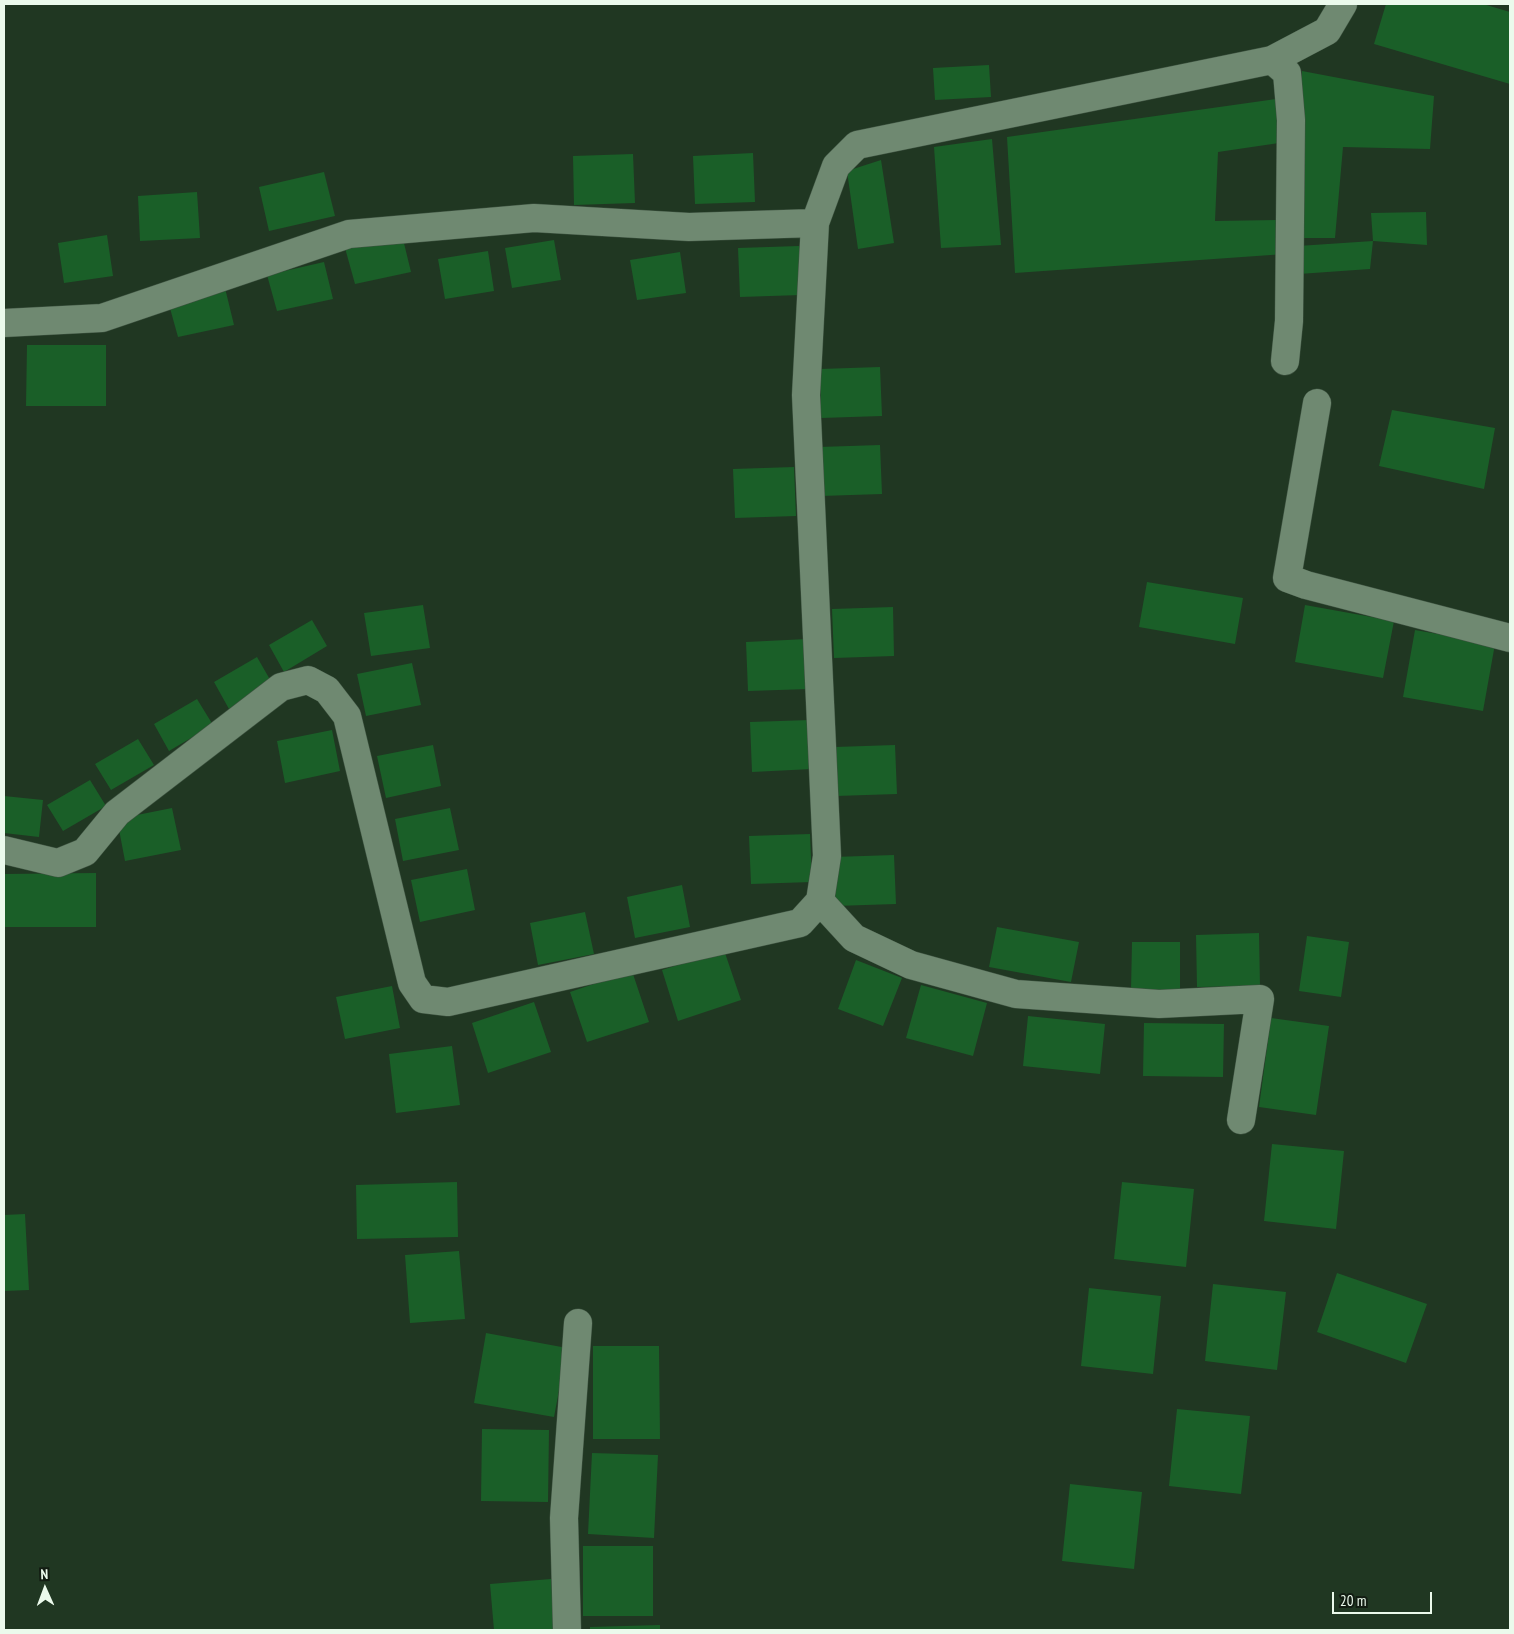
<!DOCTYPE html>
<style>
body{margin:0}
#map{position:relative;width:1514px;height:1634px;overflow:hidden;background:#203722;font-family:"PT Sans Narrow",sans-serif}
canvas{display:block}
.frame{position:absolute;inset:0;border:5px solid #ebfaec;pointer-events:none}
.north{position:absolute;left:20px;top:1564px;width:50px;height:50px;-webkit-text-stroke:4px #121c12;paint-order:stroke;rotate:358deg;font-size:14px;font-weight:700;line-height:20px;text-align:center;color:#ebfaec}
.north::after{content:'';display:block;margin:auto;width:18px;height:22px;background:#ebfaec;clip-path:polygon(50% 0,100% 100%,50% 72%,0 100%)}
.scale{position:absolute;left:1332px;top:1592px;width:100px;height:22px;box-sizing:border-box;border:2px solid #ebfaec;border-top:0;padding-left:6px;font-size:15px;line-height:18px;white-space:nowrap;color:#ebfaec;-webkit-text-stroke:4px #121c12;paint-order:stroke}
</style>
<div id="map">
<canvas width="1514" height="1634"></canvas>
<div class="frame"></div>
<div class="north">N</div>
<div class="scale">20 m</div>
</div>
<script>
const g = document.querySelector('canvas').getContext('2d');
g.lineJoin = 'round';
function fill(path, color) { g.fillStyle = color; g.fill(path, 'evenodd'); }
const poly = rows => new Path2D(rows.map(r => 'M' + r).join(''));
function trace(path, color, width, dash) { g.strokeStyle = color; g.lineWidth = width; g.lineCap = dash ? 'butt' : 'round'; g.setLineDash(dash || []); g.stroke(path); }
const building = poly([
 [1386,4,1483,4,1510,12,1510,84,1374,44],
 [989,65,991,97,935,100,933,68],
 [1302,71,1434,96,1430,149,1343,147,1335,238,1296,238],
 [1276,99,1279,143,1218,152,1215,221,1277,220,1285,254,1015,273,1007,137],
 [992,139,1001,245,941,248,934,147],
 [753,153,755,202,695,204,693,156],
 [633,154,635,203,574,205,573,156],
 [881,160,894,243,858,249,847,171],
 [324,172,335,216,269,231,259,187],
 [197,192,200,238,140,241,138,196],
 [1426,212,1427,245,1373,241,1370,269,1299,274,1298,246,1373,241,1371,213],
 [107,235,113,276,64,283,58,243],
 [402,235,411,272,355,284,345,248],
 [554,240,561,280,512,288,505,248],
 [799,246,801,295,740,297,738,248],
 [488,251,494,291,445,299,438,259],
 [680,252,686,293,637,300,630,260],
 [324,262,333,299,277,311,267,275],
 [225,288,234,325,178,337,168,301],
 [27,345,106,345,106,406,26,406],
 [880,367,882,416,821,418,820,369],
 [1392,410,1495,428,1484,489,1379,466],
 [880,445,882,494,821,496,819,447],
 [794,467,796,516,735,518,733,469],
 [1147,582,1243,598,1235,644,1139,627],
 [423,605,430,648,371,656,364,613],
 [1305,605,1394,621,1383,678,1295,662],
 [893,607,894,656,834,658,832,609],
 [312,620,327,646,284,672,269,645],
 [1415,630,1495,644,1483,711,1403,697],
 [807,639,809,689,748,691,746,642],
 [257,657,272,683,229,709,214,682],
 [412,663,421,705,366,716,357,674],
 [197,699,213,725,169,751,154,724],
 [810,720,812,769,752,772,750,722],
 [332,730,340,771,285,783,277,741],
 [138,739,154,765,111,790,95,764],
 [433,745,441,786,386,798,377,756],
 [895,745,897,794,836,796,835,747],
 [90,780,106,806,63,831,47,805],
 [4,796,43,800,39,837,4,833],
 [172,808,181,850,125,861,117,819],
 [450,808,459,850,403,861,395,819],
 [810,834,812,882,751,884,749,836],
 [894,855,896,904,835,906,833,857],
 [467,869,475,910,420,922,411,880],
 [96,873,96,927,4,927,4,874],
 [682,885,690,927,635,938,627,897],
 [585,912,594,954,538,965,530,923],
 [997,927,1079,942,1071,982,989,967],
 [1259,933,1260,986,1197,987,1196,935],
 [1307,936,1349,942,1341,997,1299,991],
 [1132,942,1180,942,1180,990,1131,990],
 [724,950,741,1000,678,1021,662,970],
 [856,960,902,978,883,1026,838,1009],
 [632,971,649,1022,587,1042,570,992],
 [921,985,987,1003,973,1056,906,1038],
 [392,986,400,1028,345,1039,336,997],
 [534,1002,551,1052,488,1073,472,1023],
 [1028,1016,1105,1024,1100,1074,1023,1066],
 [1271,1018,1329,1026,1316,1115,1259,1107],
 [1144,1023,1224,1024,1223,1077,1143,1076],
 [452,1046,460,1105,396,1113,389,1054],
 [1272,1144,1344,1151,1336,1229,1264,1221],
 [457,1182,458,1237,357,1239,356,1185],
 [1122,1182,1194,1189,1186,1267,1114,1259],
 [25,1214,29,1290,4,1291,4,1215],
 [459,1251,465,1319,410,1323,405,1255],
 [1337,1273,1427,1304,1406,1363,1317,1332],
 [1213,1284,1286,1292,1277,1370,1205,1361],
 [1089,1288,1161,1296,1153,1374,1081,1366],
 [486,1333,567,1348,554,1417,474,1403],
 [593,1346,659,1346,660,1439,593,1439],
 [1177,1409,1250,1416,1241,1494,1169,1486],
 [482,1429,549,1430,548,1502,481,1501],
 [592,1453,658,1455,654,1538,588,1534],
 [1070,1484,1142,1492,1134,1569,1062,1561],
 [583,1546,653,1546,653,1616,583,1616],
 [551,1579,555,1630,494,1630,490,1584],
 [660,1625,660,1630,590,1630,590,1627]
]);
const minor = poly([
 [1272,60,1287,73,1291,120,1289,321,1285,361],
 [4,323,102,318,349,234,534,218,689,227,815,223],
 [1317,403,1287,578,1306,585,1510,638],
 [4,850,58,863,85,852,117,813,281,687,308,680,327,690,347,716,412,983,423,999,448,1002,800,923,820,901,827,856,806,395,815,223,836,166,857,145,1272,60,1327,31,1343,4],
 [820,901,854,938,911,965,1016,994,1159,1004,1260,999,1241,1120],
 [567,1630,564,1518,578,1323]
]);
fill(building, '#1a5f28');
trace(minor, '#3e5341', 29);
trace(minor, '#6f8971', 28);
</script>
